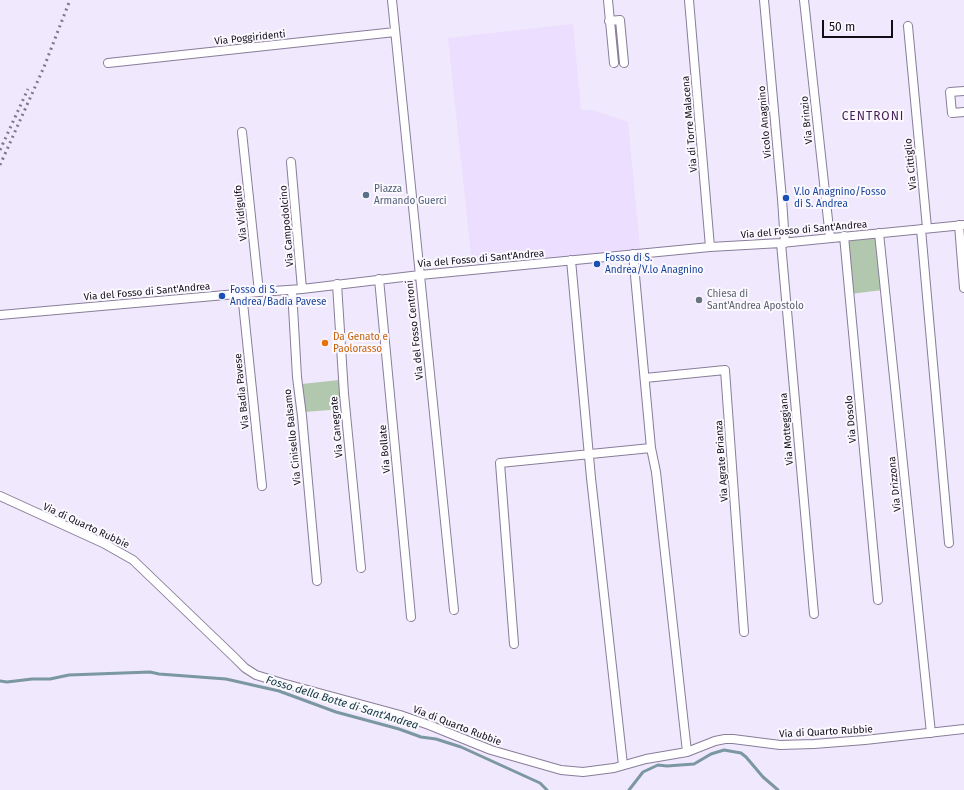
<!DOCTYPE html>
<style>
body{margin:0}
#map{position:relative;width:964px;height:790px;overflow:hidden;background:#f0e8fc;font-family:"Fira Sans",sans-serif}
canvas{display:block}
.scale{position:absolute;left:822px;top:20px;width:71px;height:18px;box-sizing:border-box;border:2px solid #110d17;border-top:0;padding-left:5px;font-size:12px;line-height:14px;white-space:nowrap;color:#110d17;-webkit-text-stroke:3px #fbf8ff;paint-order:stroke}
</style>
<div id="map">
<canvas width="964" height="790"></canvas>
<div class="scale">50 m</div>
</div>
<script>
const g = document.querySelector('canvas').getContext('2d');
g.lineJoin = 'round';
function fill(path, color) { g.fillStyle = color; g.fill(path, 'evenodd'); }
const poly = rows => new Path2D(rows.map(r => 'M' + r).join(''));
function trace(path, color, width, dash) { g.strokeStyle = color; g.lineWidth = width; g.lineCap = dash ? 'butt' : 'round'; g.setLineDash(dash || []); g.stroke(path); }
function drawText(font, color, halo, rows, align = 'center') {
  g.font = font + ' "Fira Sans",sans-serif'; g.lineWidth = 4; g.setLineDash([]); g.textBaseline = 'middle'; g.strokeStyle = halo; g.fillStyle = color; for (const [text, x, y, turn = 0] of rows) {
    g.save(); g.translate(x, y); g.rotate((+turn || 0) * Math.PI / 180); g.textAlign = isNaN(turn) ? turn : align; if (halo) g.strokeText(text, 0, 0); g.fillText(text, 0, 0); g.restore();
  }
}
const built = poly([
 [573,24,581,110,593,110,628,122,640,249,472,264,448,38]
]);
const green = poly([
 [877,235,883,290,850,294,843,239],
 [339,380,342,409,304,412,302,384]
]);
const stream = poly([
 [0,681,7,682,32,679,50,679,69,675,150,672,159,674,226,679,279,691,336,712,399,729,421,737,436,739,461,747,540,783,547,790],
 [629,790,643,772,658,765,667,766,694,764,711,754,724,750,741,753,746,757,763,777,778,790]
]);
const minor = poly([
 [392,0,454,610],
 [608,0,614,63],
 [689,0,710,247],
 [764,0,782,199,785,243],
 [804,0,830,238],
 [609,21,620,20,624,63],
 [908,26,927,228],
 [108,63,395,32],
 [964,91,950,92,952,113,964,112],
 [242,132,259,292],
 [291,162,302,289],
 [959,225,964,288],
 [921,229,949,543],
 [879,233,931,733],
 [844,236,878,600],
 [781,243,814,614],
 [633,254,651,448],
 [571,260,591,478,623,765],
 [379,279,411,617],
 [337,284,344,394,361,568],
 [292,290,297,377,302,416,317,581],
 [242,293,262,486],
 [0,315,259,292,302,289,420,275,710,247,781,243,964,225],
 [645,378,725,370,744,632],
 [0,496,103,543,133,560,234,657,245,668,256,675,282,683,400,715,429,725,491,750,561,770,583,772,614,768,646,759,687,752,715,741,725,739,733,739,780,745,814,744,865,740,964,729],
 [514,644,500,463,651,448,656,472,687,752]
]);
const rail = poly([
 [0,150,28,89],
 [0,165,44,67,70,0]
]);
const markers = [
 [366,195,4,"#5c6f8a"],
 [786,198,4,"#1a4fb4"],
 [597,264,4,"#1a4fb4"],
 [222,296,4,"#1a4fb4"],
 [699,300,4,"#6b7280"],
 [325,343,4,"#e8710a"]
];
const streetNames = [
 ["Via Poggiridenti",250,38,-6],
 ["Via Brinzio",807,120,-96],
 ["Vicolo Anagnino",765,122,-95],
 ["Via di Torre Malacena",690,124,-95],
 ["Via Cittiglio",911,164,-96],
 ["Via Vidigulfo",241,213,-96],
 ["Via Campodolcino",287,226,-95],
 ["Via del Fosso di Sant'Andrea",804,230,-5],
 ["Via del Fosso di Sant'Andrea",481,259,-5],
 ["Via del Fosso di Sant'Andrea",147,292,-5],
 ["Via del Fosso Centroni",415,330,-96],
 ["Via Badia Pavese",242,391,-96],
 ["Via Dosolo",851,419,-95],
 ["Via Canegrate",337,427,-95],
 ["Via Motteggiana",787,429,-95],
 ["Via Cinisello Balsamo",293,437,-96],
 ["Via Bollate",385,449,-95],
 ["Via Agrate Brianza",722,461,-94],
 ["Via Drizzona",895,484,-96],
 ["Via di Quarto Rubbie",86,526,25],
 ["Via di Quarto Rubbie",457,726,21],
 ["Via di Quarto Rubbie",826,732,-3]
];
const serviceNames = [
 ["Piazza",374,189],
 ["Armando Guerci",374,201]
];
const transitNames = [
 ["V.lo Anagnino/Fosso",794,192],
 ["di S. Andrea",794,204],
 ["Fosso di S.",605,258],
 ["Andrea/V.lo Anagnino",605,270],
 ["Fosso di S.",230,290],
 ["Andrea/Badia Pavese",230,302]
];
const worshipNames = [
 ["Chiesa di",707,294],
 ["Sant'Andrea Apostolo",707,306]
];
const foodNames = [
 ["Da Genato e",333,337],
 ["Paolorasso",333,349]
];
const waterNames = [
 ["Fosso della Botte di Sant'Andrea",342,703,17]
];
const quarterNames = [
 ["CENTRONI",873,117]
];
fill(built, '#ebdefe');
fill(green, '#b1c7ae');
trace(stream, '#7b97a1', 3);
trace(minor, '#897d9a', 10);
trace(minor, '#fff', 8);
trace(rail, '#7f7988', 3, [2, 4]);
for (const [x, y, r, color] of markers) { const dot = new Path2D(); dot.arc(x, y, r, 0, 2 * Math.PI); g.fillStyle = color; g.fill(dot); trace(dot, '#fbf8ff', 1.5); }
drawText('10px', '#110d17', '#fbf8ff', streetNames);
drawText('10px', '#4e5e75', '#fbf8ff', serviceNames, 'left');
drawText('10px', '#164399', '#fbf8ff', transitNames, 'left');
drawText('10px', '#5b616d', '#fbf8ff', worshipNames, 'left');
drawText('10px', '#c56008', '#fbf8ff', foodNames, 'left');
drawText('italic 11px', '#0d363e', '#fbf8ff', waterNames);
g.letterSpacing = '1px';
drawText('12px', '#441e53', '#fbf8ff', quarterNames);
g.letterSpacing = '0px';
</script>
